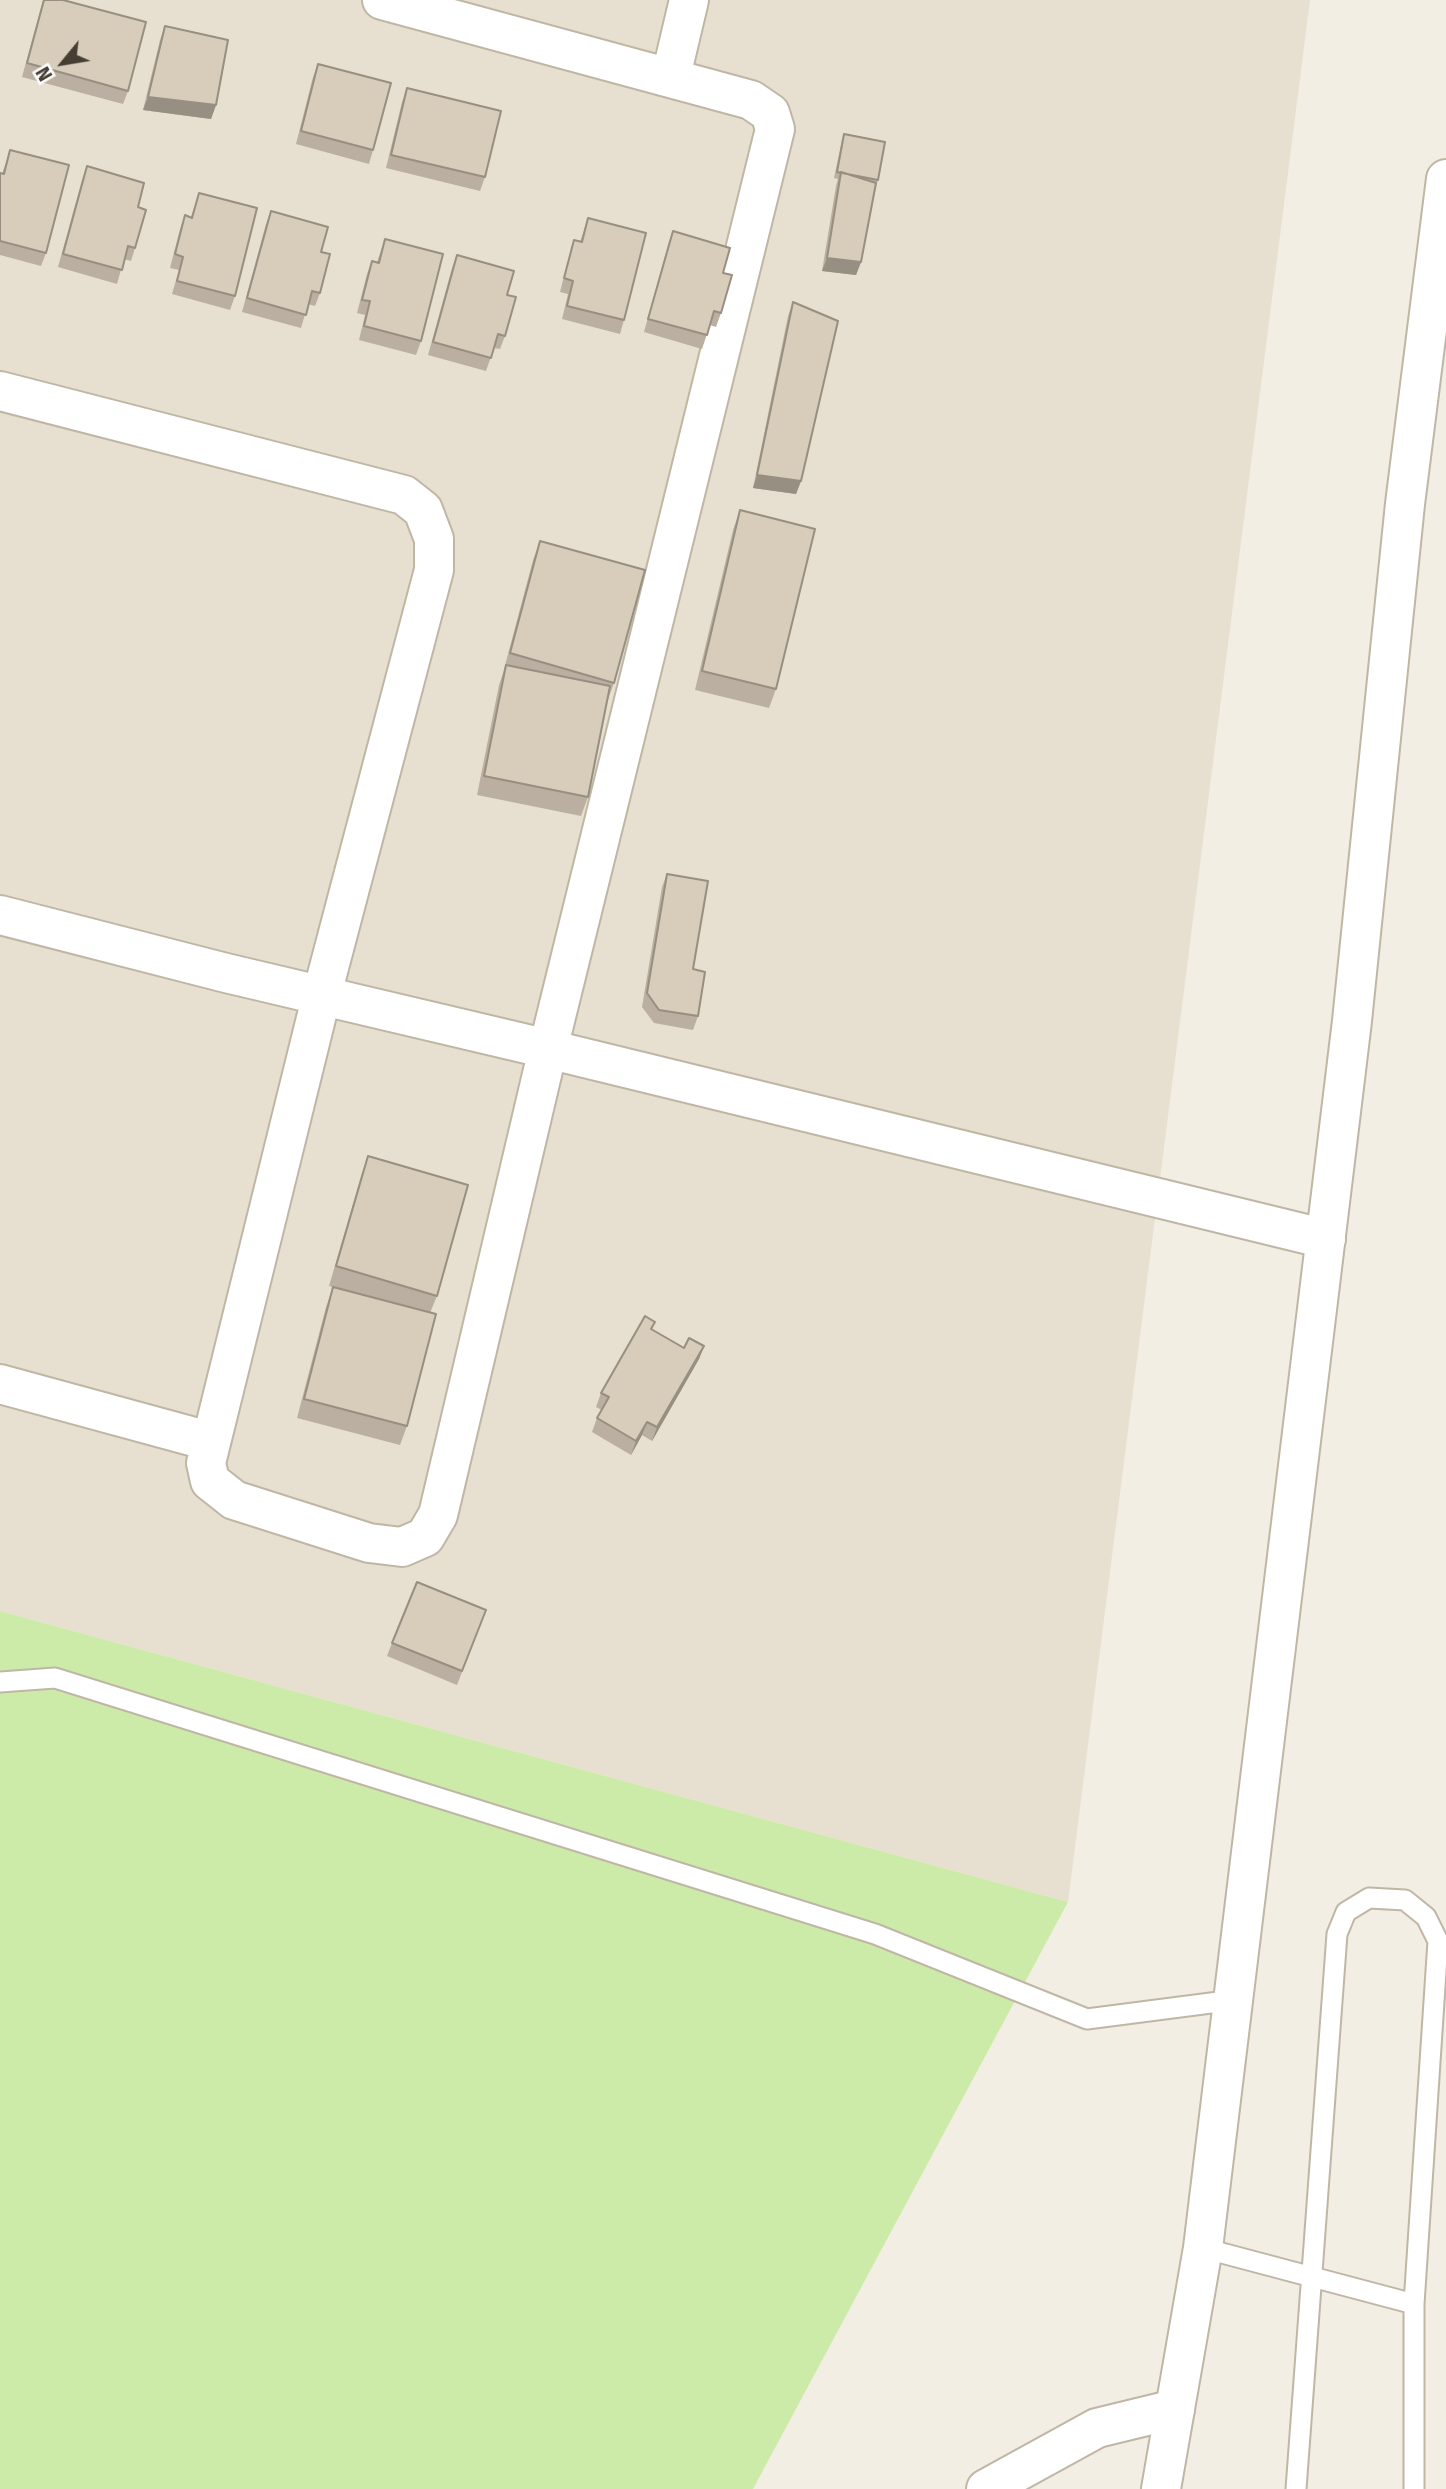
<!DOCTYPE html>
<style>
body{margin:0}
#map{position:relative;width:1446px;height:2489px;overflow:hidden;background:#f3eee3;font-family:"Fira Sans",sans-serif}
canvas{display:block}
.north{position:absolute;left:28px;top:28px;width:70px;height:70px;-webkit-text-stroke:5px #fff;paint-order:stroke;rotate:240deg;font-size:19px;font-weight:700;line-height:28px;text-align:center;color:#453e33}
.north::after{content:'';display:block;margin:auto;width:24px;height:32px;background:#453e33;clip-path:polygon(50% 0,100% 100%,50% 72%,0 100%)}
</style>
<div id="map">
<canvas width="1446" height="2489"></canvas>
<div class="north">N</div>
</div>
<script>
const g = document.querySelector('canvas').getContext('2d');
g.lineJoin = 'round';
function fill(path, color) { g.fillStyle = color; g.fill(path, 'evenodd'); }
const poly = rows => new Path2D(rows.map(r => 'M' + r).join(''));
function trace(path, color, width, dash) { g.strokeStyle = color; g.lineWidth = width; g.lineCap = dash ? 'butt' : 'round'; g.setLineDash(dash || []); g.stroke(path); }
const residential = poly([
 [0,0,1310,0,1068,1902,0,1611]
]);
const green = poly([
 [0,1611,1068,1902,753,2489,0,2489]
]);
const service = poly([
 [0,1682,55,1678,875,1934,1087,2019,1234,2000],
 [1203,2248,1414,2304,1414,2489],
 [1296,2489,1337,1934,1346,1912,1369,1898,1405,1900,1426,1917,1438,1941,1414,2304]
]);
const minor = poly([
 [671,76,689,0],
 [0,391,404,495,423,510,434,539,434,570,322,994,206,1463,210,1481,234,1500,369,1543,402,1547,425,1537,438,1515,548,1049,775,129,770,113,751,100,382,0],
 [0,915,226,973,548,1049,1326,1239],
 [0,1384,209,1441],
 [986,2489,1097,2428,1175,2409]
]);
const tertiary = poly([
 [1161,2489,1203,2248,1352,1021,1405,504,1446,179]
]);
const wall = poly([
 [43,0,128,91,123,104,22,77],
 [165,26,216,105,211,119,143,110,160,40],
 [318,64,373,150,369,164,296,144,313,77],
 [407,88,485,177,480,191,386,168,402,102],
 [844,134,878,180,876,187,861,262,856,275,822,271,836,186,838,179,834,178,842,140],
 [10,150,46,253,41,266,0,255,0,173,2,174],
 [87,166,135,248,131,261,124,259,117,284,58,267,82,180],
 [199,193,235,296,230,310,172,294,179,270,170,268,180,229,185,215,191,217],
 [271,211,320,293,315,306,308,304,301,328,242,312,266,224],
 [588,218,624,320,620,334,562,319,568,294,560,292,570,253,574,240,580,242],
 [673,231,723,273,721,313,716,327,710,325,702,349,644,332,668,245],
 [385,239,421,341,416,355,359,340,365,315,357,313,367,274,372,261,377,262],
 [457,255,505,336,500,349,494,348,486,371,428,355,452,268],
 [793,302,801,481,796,494,753,488,788,316],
 [740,510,776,689,769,708,695,690,733,530],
 [540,541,614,683,607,702,588,797,581,816,477,795,499,685,503,673,533,560],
 [667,874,693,969,698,1016,693,1030,654,1023,642,1007,662,887],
 [368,1156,437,1296,430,1313,407,1426,400,1445,297,1418,326,1307,333,1287,350,1292,329,1286,361,1176],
 [652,1330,684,1348,704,1346,699,1359,652,1441,642,1435,631,1455,592,1432,597,1418,602,1410,596,1407,601,1393],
 [486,1610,457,1685,387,1656,392,1643]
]);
const shadedWall = poly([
 [148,97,216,105,211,119,143,110],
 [827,258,861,262,856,275,822,271],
 [757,475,801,481,796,494,753,488],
 [704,1346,699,1359,652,1441,657,1427],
 [647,1422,642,1435,631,1455,636,1441]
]);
const building = poly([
 [44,0,63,0,146,22,128,91,27,63,44,0],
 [165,26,228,40,216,105,148,97,165,26],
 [318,64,391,83,373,150,301,131,318,64],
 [407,88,501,111,485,177,391,155,407,88],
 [844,134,885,142,878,180,837,172,844,134],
 [10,150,69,165,46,253,0,241,0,173,4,174,10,150],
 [87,166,144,183,138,207,146,210,135,248,128,246,122,270,63,254,87,166],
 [841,172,876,183,861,262,827,258,841,172],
 [199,193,257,208,235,296,177,281,183,257,175,254,185,215,192,218,199,193],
 [271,211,328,227,321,252,330,254,320,293,312,291,306,315,247,298,271,211],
 [588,218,646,233,624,320,567,306,573,281,564,278,574,240,582,242,588,218],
 [673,231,730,248,723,273,732,275,721,313,714,311,707,335,648,319,673,231],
 [385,239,443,254,421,341,364,326,370,301,362,300,372,261,379,263,385,239],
 [457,255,514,271,507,295,516,297,505,336,498,334,491,358,433,342,457,255],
 [793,302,838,321,801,481,757,475,793,302],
 [740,510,815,529,776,689,702,671,740,510],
 [540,541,645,570,614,683,510,653,540,541],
 [506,665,610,686,588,797,484,776,506,665],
 [667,874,708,881,693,969,705,972,698,1016,659,1010,647,993,667,874],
 [368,1156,468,1185,437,1296,336,1266,368,1156],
 [333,1287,436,1314,407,1426,304,1399,333,1287],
 [645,1316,655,1322,651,1329,684,1348,689,1338,704,1346,657,1427,647,1422,636,1441,597,1418,609,1397,601,1393,645,1316],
 [417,1582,486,1610,462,1671,392,1643,417,1582]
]);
fill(residential, '#e7e0d0');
fill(green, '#cdeba8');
trace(service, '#bfb6a5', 23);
trace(minor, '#bfb6a5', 42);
trace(tertiary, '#bfb6a5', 42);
trace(service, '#fff', 19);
trace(minor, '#fff', 38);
trace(tertiary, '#fff', 38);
fill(wall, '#baafa0');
fill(shadedWall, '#978f82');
fill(building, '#d8ccba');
trace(building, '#978f82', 2);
</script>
